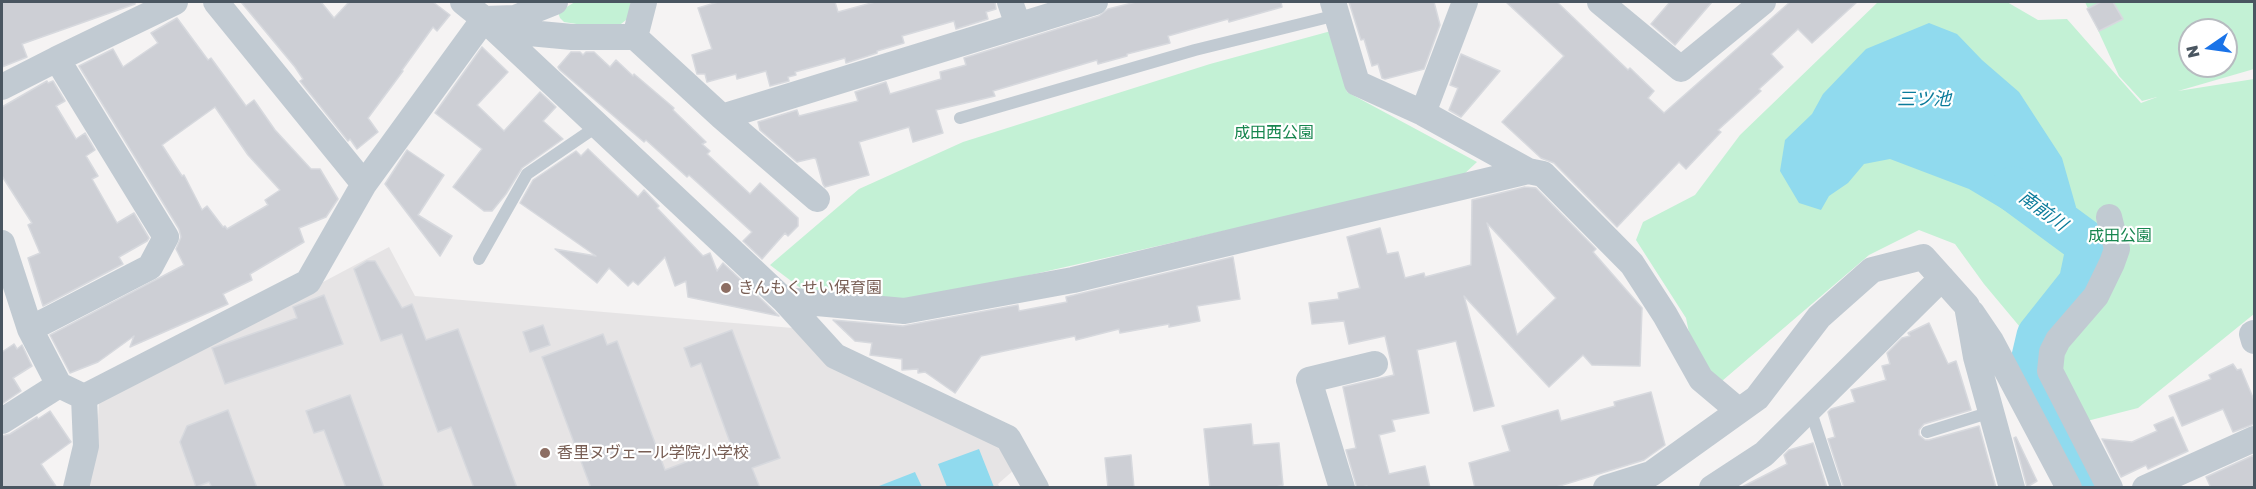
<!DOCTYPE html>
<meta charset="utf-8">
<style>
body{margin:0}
#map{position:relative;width:2256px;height:489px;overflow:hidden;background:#f5f3f3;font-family:"Golos Text",sans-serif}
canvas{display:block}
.frame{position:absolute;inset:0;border:3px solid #4a5661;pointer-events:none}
.north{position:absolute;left:2178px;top:18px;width:60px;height:60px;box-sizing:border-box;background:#fff;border:2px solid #b7bbc0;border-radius:50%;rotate:257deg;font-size:16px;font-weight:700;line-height:24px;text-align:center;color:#4a5661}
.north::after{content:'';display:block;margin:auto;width:21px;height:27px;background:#1a73e8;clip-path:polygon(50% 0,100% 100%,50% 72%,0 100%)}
</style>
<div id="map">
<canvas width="2256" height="489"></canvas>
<div class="frame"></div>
<div class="north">N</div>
</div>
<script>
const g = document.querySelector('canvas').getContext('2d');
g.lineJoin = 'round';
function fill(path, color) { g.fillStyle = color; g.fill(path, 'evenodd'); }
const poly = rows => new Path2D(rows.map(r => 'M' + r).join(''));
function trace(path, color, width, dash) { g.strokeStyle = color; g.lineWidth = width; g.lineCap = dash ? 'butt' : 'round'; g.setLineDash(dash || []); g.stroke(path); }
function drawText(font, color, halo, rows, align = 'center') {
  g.font = font + ' "Golos Text","Noto Sans JP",sans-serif'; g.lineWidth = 4.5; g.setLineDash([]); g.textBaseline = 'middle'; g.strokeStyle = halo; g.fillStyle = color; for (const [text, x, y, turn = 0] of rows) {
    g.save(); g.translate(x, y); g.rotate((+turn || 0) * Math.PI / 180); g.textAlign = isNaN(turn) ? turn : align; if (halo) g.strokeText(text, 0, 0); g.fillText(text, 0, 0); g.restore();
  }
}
const education = poly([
 [389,247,415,296,793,328,1002,445,1015,469,998,484,1000,488,88,488,96,454,99,401]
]);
const green = poly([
 [575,2,630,2,632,10,630,17,617,27,602,28,564,22,560,18,558,12],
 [1878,2,2007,2,2038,20,2067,19,2141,103,2157,97,2142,101,2119,76,2085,2,2254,2,2254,69,2178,91,2254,79,2254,314,2138,408,2087,421,2066,382,1984,284,1955,244,1919,230,1869,255,1715,387,1694,357,1686,318,1636,240,1643,222,1695,195,1740,135],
 [2190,30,2226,30,2226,66,2190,66],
 [1331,31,1347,92,1477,162,1461,177,1017,278,913,300,807,293,770,265,859,189,963,142,1210,64]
]);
const water = poly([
 [1929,23,1957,34,1982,60,2019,92,2062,158,2076,207,2056,232,2026,223,1969,189,1890,159,1864,164,1848,183,1829,196,1821,210,1799,203,1780,171,1785,140,1812,114,1823,94,1866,49],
 [979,449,994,487,947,487,938,464],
 [915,472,922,487,880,487,879,486]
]);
const river = poly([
 [2013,189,2089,245,2081,283,2039,336,2031,370,2078,452,2095,488]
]);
const building = poly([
 [2,2,135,2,135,4,22,44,27,57,2,67,2,2],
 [241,2,321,2,334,18,349,2,433,2,450,15,437,31,433,27,402,70,403,71,368,118,378,132,357,149,350,139,348,141,300,81,303,79,295,67,241,2],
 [718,2,835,2,838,12,875,2,995,2,996,9,986,12,988,19,956,29,954,21,902,36,904,43,877,51,877,53,846,63,845,58,795,72,796,75,788,77,789,81,770,86,766,71,737,79,736,74,707,82,705,74,697,74,692,55,712,49,698,8,718,2],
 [1136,2,1281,2,1282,7,1229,22,1228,19,1168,36,1170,43,1127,54,1127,56,1098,64,1097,60,993,91,995,96,936,110,943,133,913,142,909,127,859,142,869,175,825,187,823,184,816,159,814,158,797,162,760,130,758,122,797,110,799,116,858,101,855,92,886,82,890,94,941,79,940,72,966,65,964,58,1099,16,1108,9,1136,2],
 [1349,2,1434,2,1440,25,1424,69,1385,79,1382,78,1378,64,1372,66,1364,39,1361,40,1349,2],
 [1506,2,1557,2,1628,70,1630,68,1654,91,1648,98,1664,113,1790,2,1857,2,1812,43,1798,29,1771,54,1783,67,1759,89,1761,91,1718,130,1721,132,1686,169,1679,162,1617,227,1554,163,1541,158,1502,122,1564,56,1506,2],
 [1670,2,1712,2,1675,45,1651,24,1670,2],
 [2101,2,2113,2,2123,19,2099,31,2087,9,2101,2],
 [177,18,208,60,211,58,246,106,254,100,275,130,311,169,320,169,338,199,326,217,299,228,304,242,250,274,252,280,223,294,228,304,130,347,134,336,98,362,70,373,50,335,184,265,176,249,181,237,179,229,79,66,113,49,123,67,158,43,151,33,177,18],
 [215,107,248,155,280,190,265,200,268,205,227,229,225,226,223,227,207,206,202,210,184,175,182,176,162,145,215,107],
 [482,47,508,72,477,105,504,131,540,92,556,107,543,121,563,139,522,168,506,194,492,211,484,211,453,187,482,149,435,113,482,47],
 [571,52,580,52,583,55,586,52,594,52,610,67,616,60,633,76,634,74,674,108,673,110,706,142,702,144,710,151,707,154,750,194,760,183,798,218,798,226,788,236,785,233,762,259,743,241,752,232,689,175,687,177,646,140,644,142,560,70,558,67,571,52],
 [1461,54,1500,71,1461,117,1449,110,1458,88,1450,85,1461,54],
 [47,81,48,83,53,81,65,101,56,106,76,139,85,133,95,150,86,156,98,176,92,179,117,223,134,213,149,238,147,241,119,257,123,264,43,306,28,258,40,253,28,225,32,223,2,176,2,107,47,81],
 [588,149,638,197,644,190,659,206,657,208,703,256,710,253,717,271,723,263,779,316,688,297,686,281,675,286,665,257,638,285,633,281,628,286,609,268,597,283,555,249,596,256,520,203,533,180,576,151,581,156,588,149],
 [407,150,444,175,418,215,452,236,440,256,385,184,407,150],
 [1525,187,1536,188,1596,249,1593,252,1642,308,1640,366,1592,365,1583,355,1549,387,1464,296,1494,406,1474,411,1456,341,1417,350,1429,413,1392,420,1395,431,1379,435,1389,474,1425,466,1430,488,1367,488,1367,486,1357,488,1346,450,1356,448,1343,387,1394,375,1385,336,1349,344,1344,321,1312,324,1309,303,1339,299,1338,293,1360,288,1347,237,1380,228,1387,254,1398,252,1405,278,1424,273,1425,277,1471,265,1472,200,1525,187],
 [1487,223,1556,298,1517,335,1487,223],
 [1233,257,1240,299,1197,306,1200,321,1169,327,1169,324,1120,333,1119,329,1076,340,1075,336,981,356,955,393,925,372,918,373,918,369,902,370,902,359,870,355,872,343,855,341,833,320,903,326,1018,305,1019,311,1067,302,1066,297,1233,257],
 [367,261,375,261,402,308,412,304,426,340,458,329,517,488,474,488,451,427,438,432,402,334,381,341,354,269,367,261],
 [324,295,343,344,225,384,212,348,297,318,293,307,324,295],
 [1929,323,1948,364,1956,361,1971,410,1924,424,1919,430,1919,435,1925,440,1929,440,1979,426,1996,488,1844,488,1828,439,1835,437,1828,412,1831,409,1855,402,1851,390,1886,380,1882,366,1890,364,1887,353,1902,338,1910,336,1908,333,1929,323],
 [543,325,550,345,530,352,523,332,543,325],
 [732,330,780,458,752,468,760,488,591,488,542,357,603,334,607,345,617,341,665,470,731,445,701,363,691,367,684,348,732,330],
 [14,344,17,349,22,345,32,366,13,378,21,391,2,404,2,352,14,344],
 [2233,364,2237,370,2241,369,2254,400,2254,424,2233,432,2223,409,2182,426,2169,396,2211,379,2209,375,2233,364],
 [1651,392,1665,445,1644,460,1553,488,1475,488,1469,463,1510,451,1502,426,1558,410,1561,421,1615,406,1614,402,1651,392],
 [350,395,384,488,346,488,324,430,314,433,306,411,350,395],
 [228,410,257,488,212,488,209,482,196,487,180,442,187,426,228,410],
 [50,411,71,442,41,464,57,488,2,488,2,436,10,434,37,417,38,419,50,411],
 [2173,417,2188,451,2148,469,2146,465,2121,477,2102,439,2132,442,2157,431,2154,425,2173,417],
 [1251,424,1253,445,1279,443,1283,485,1273,488,1210,488,1204,429,1251,424],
 [2016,437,2037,481,2027,487,2014,438,2016,437],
 [1813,443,1827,488,1740,488,1787,464,1784,455,1789,450,1813,443],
 [1131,455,1134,488,1108,488,1105,458,1131,455],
 [2254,455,2254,488,2211,488,2206,477,2254,455]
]);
const service = poly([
 [960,118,1195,50,1337,15],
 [479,259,527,174,599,125],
 [1810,409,1836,488],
 [1927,432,1991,412]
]);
const minor = poly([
 [216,2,364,184],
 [555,2,515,18,484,19,784,300,904,311,1073,280,1528,171],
 [1010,2,1018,25],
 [1333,2,1357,83,1423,113,1528,171,1543,174,1632,264,1665,315,1701,379,1739,411],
 [1600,2,1681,69,1763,2],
 [497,30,572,37,635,37,722,117,817,199],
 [635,37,644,2],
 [57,59,175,2],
 [2,87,57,59,166,237,150,267,30,329],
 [1423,113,1465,2],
 [722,117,1095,2],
 [2109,217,2117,249,2112,263,2096,296,2058,340,2052,352,2050,371,2110,488],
 [2,243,30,329,59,385,84,397],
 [784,300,835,356,1008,438,1036,488],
 [1972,313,1991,341,2069,488],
 [2254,333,2252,334,2254,341],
 [2,421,59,385],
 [76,488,86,446,84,397,308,282,364,184,484,19,463,2],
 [1342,488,1309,380,1375,364],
 [1606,488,1651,474,1757,398,1819,317,1872,270,1923,257,1967,306,1976,357,2012,488],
 [1712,488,1764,454,1942,278],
 [2145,488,2254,439]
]);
const markers = [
 [726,288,6,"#8d6e63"],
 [545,453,6,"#8d6e63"]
];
const parkNames = [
 ["成田西公園",1274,133],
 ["成田公園",2120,236]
];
const educationNames = [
 ["きんもくせい保育園",738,288],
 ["香里ヌヴェール学院小学校",557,453]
];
const waterNames = [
 ["三ツ池",1924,99],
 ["南前川",2043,211,36]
];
fill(education, '#e6e4e5');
fill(green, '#c3f1d5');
fill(water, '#90daee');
trace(river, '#90daee', 45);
fill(building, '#cdcfd5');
trace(building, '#d7d9de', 1.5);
trace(service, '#c1cad2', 12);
trace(minor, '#c1cad2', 26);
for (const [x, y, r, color] of markers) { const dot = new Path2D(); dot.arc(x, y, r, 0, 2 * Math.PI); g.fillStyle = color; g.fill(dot); trace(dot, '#fff', 2); }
drawText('16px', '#17864f', '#fff', parkNames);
drawText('16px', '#785e54', '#fff', educationNames, 'left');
drawText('italic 18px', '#0c7c9b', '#fff', waterNames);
</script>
